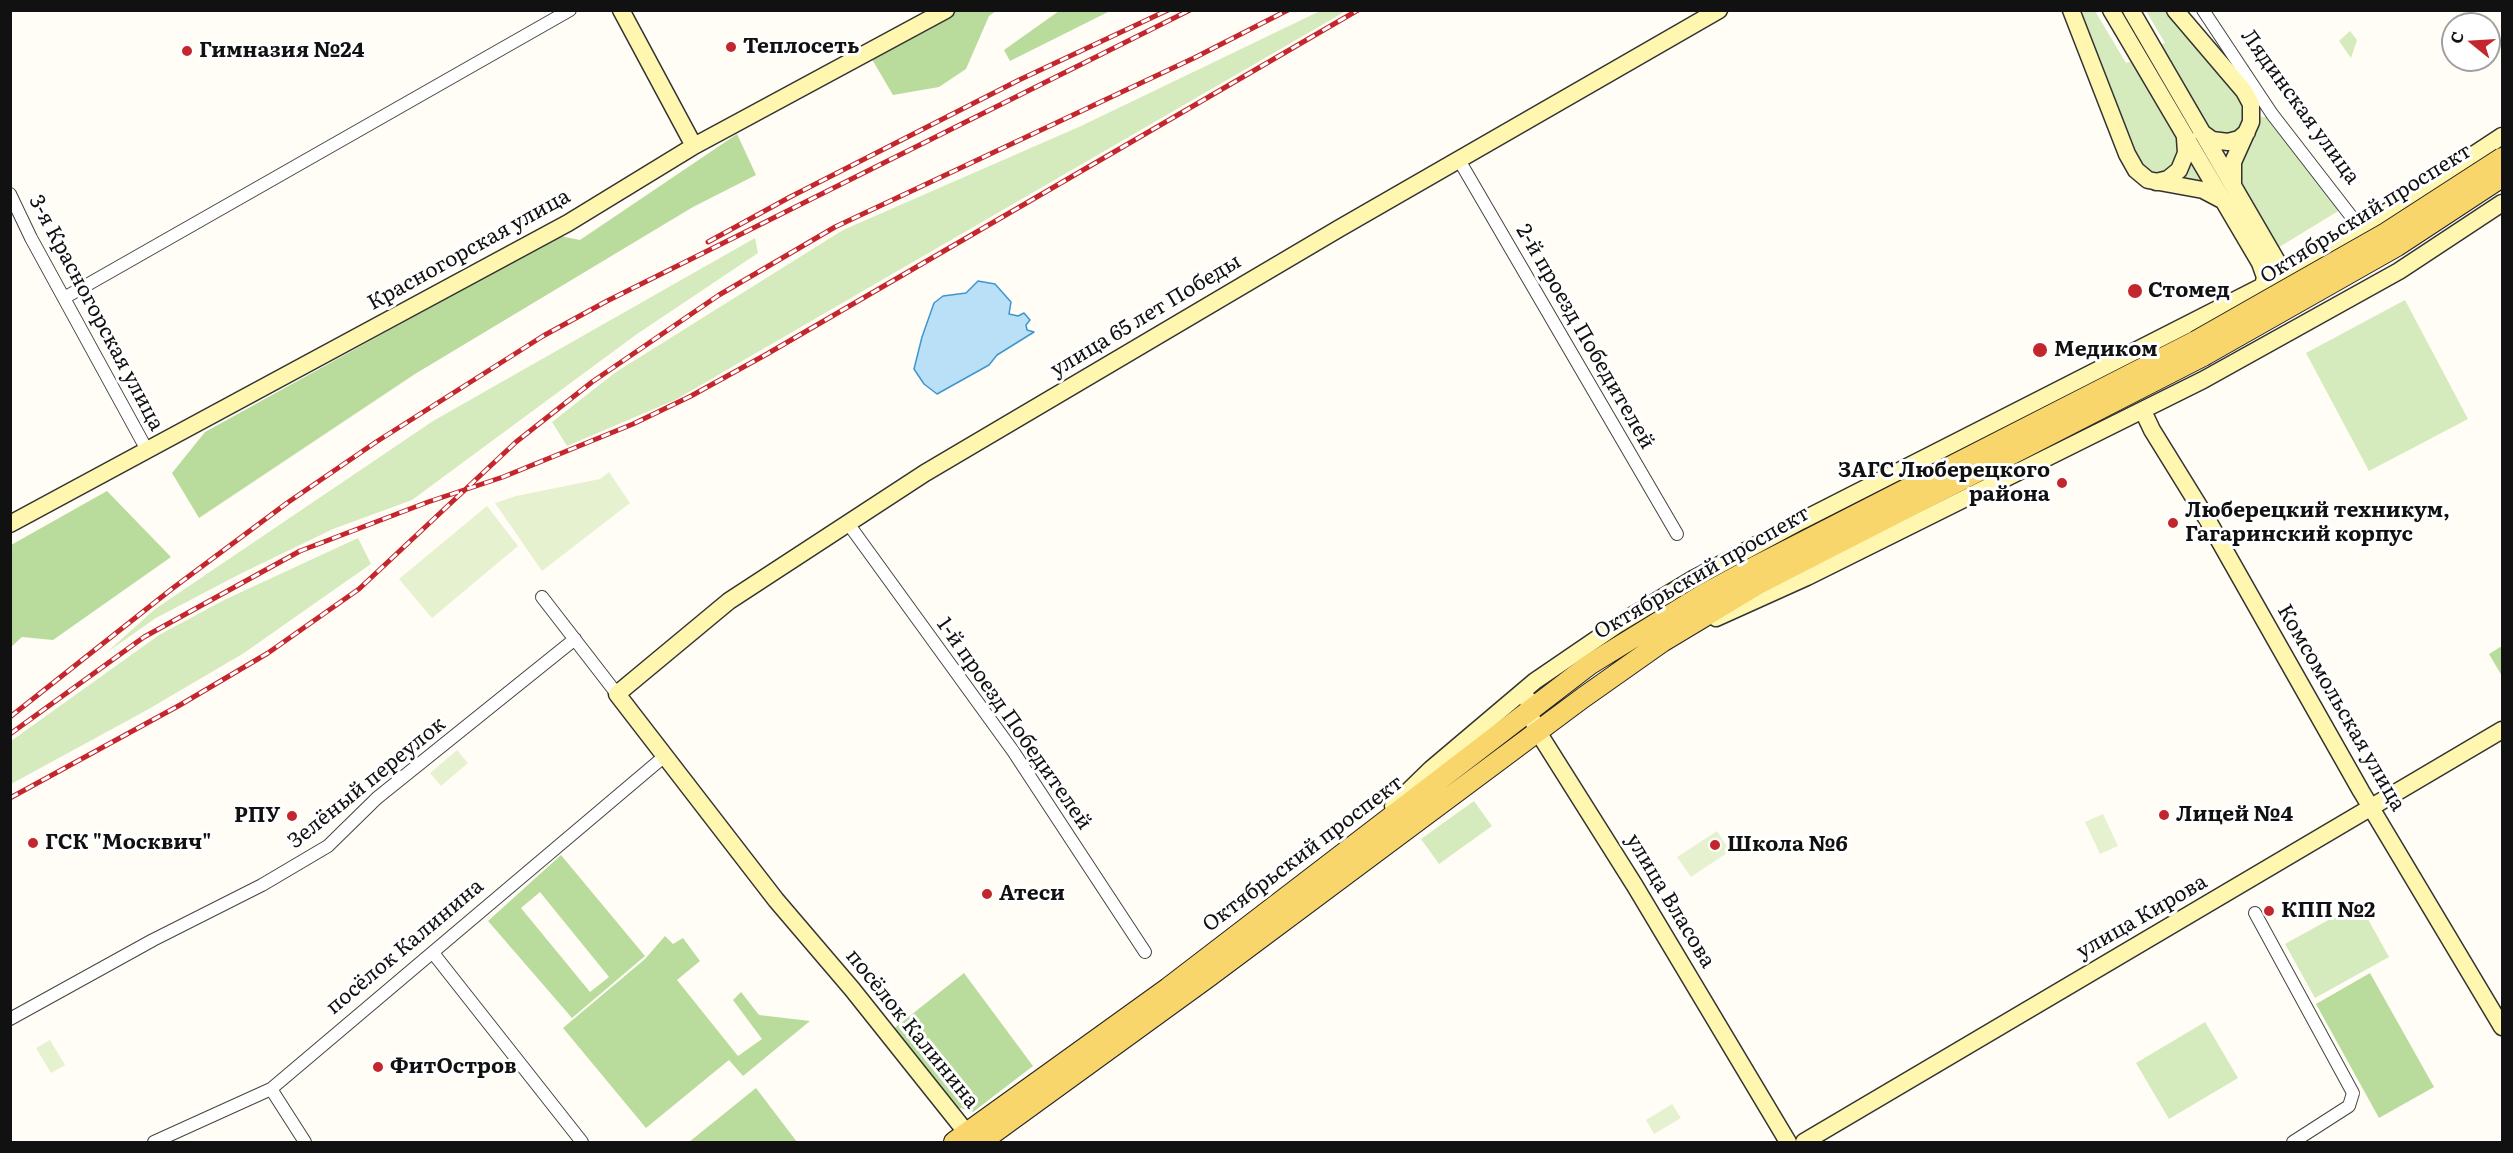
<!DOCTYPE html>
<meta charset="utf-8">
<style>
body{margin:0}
#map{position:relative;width:2513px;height:1153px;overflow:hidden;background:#fffdf5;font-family:Literata,serif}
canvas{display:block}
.frame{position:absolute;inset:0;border:12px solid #111;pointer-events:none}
.north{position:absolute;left:2441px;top:12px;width:60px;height:60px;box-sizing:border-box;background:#fff;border:2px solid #a0a0a0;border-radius:50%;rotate:288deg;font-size:16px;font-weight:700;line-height:24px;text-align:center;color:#111}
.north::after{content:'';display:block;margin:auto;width:21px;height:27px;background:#c4262e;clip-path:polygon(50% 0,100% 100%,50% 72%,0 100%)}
</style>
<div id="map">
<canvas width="2513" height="1153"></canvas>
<div class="frame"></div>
<div class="north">С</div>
</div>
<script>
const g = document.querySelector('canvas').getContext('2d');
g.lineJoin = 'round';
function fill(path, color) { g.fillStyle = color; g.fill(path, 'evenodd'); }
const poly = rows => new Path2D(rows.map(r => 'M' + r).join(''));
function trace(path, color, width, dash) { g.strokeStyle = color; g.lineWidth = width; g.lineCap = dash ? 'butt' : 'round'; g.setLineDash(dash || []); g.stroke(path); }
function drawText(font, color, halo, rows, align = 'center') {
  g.font = font + ' Literata,serif'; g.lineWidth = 6; g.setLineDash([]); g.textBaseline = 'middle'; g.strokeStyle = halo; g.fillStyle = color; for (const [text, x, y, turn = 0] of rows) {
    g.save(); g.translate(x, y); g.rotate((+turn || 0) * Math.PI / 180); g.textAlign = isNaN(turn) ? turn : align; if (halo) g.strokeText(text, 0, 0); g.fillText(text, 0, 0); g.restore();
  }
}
const green = poly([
 [1320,11,1346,11,675,400,567,446,552,422,616,372,843,230,1081,126],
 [2077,11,2095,11,2126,63,2132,61,2180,142,2176,168,2153,175,2140,166],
 [2146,11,2167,11,2243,101,2244,125,2232,136,2209,132,2158,45,2165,43],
 [2350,31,2357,40,2351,58,2339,41],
 [2258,117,2266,117,2340,210,2276,249,2242,191,2237,173],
 [2189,158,2206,184,2176,182],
 [755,238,758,253,637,334,412,500,333,529,240,574,156,618,106,653,155,609,433,421],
 [2405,300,2468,419,2369,471,2306,353],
 [358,538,371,564,348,580,244,653,147,710,11,784,11,741,159,635,224,600],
 [1474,801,1492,826,1439,864,1421,839],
 [2359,903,2389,957,2315,998,2285,944],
 [2205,1022,2238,1078,2169,1119,2136,1063]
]);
const forest = poly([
 [952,11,996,11,989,16,966,69,939,87,893,95,870,56],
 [1059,11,1110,11,1010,61,1004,50],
 [737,134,756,175,693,207,415,374,199,518,172,473,205,432,560,236,580,240],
 [107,491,171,557,53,640,22,637,11,647,11,545],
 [2502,646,2502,676,2489,654],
 [561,855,645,956,572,1018,488,921],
 [540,892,609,977,590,992,521,908],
 [665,936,673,944,683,938,700,961,677,980,738,1056,762,1039,733,1000,741,992,759,1015,810,1021,743,1076,729,1060,646,1128,563,1028,645,959],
 [964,973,1033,1066,973,1112,957,1107,892,1030],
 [2370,973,2434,1087,2379,1118,2316,1004],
 [756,1088,797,1142,689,1142]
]);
const pitch = poly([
 [609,472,630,503,542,571,495,503,516,496,600,479],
 [487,506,518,546,432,618,399,579],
 [457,750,468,763,441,786,430,773],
 [2103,814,2118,846,2100,854,2085,822],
 [1717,831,1730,851,1691,877,1677,857],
 [50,1040,65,1065,51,1073,36,1048],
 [1672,1104,1681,1118,1654,1134,1646,1120]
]);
const water = poly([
 [978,281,995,284,1011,302,1009,314,1018,316,1024,313,1030,320,1026,325,1027,330,1034,332,997,355,989,365,937,394,924,384,914,369,922,337,934,303,943,296,966,293,978,281]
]);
const street = poly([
 [2203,10,2272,114,2361,229],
 [1459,160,1677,534],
 [10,194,31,238,147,450],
 [64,298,570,10],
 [847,522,1013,751,1145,952],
 [542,597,617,694],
 [2255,913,2353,1093,2349,1106,2293,1142],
 [433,953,582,1142],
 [10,1019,153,940,262,885,328,846,377,798,575,639],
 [271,1089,305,1142],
 [154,1142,271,1089,666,755]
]);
const secondary = poly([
 [621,10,694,146],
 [2071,10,2127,154,2136,170,2148,180,2203,190,2222,200],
 [2111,10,2260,263,2265,277,2263,286],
 [2131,10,2289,282],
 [2175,10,2244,91,2251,104,2251,122,2233,162,2233,185],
 [2201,132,2212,140,2228,142,2239,139,2247,132],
 [2156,182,2168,179,2179,170,2186,153,2185,138],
 [2143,411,2152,430,2207,519,2361,791,2502,1027],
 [10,524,568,223,694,146,946,10],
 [1716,618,1807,577,2203,380,2399,271,2502,203],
 [1529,700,1528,710,1538,732,1635,886,1788,1142],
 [1393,806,1431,769,1535,681,1617,625,1695,578,1801,521,2263,286,2361,229,2502,136],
 [974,1142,852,989,776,900,617,694,729,601,925,473,1340,228,1719,10],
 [1804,1142,2502,730]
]);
const primary = poly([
 [954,1142,1168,988,1589,665,1704,594,1756,566,2196,341],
 [981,1142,1207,978,1584,697,1662,642,1760,583,2203,356]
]);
const rail = poly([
 [708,242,790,197,1019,80,1168,10],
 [10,717,173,588,287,503,376,442,543,336,607,301,1190,10],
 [10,734,144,637,300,551,428,502,503,477,633,424,691,396,767,354,1358,10],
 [10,798,180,705,268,653,359,589,516,442,592,382,719,295,835,227,1194,58,1288,10]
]);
const primaryBridge = poly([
 [2196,341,2386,233,2502,158],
 [2203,356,2397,246,2502,177]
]);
const markers = [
 [731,47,6,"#c4262e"],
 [187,51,6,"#c4262e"],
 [2135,291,8,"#c4262e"],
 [2040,350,8,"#c4262e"],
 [2062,483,6,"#c4262e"],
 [2173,523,6,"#c4262e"],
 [2164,815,6,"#c4262e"],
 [292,816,6,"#c4262e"],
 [33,843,6,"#c4262e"],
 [1715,845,6,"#c4262e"],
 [987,894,6,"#c4262e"],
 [2269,911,6,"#c4262e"],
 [378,1067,6,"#c4262e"]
];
const poiNames = [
 ["Теплосеть",743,47],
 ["Гимназия №24",199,51],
 ["Стомед",2148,291],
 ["Медиком",2054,350],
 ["ЗАГС Люберецкого",2050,471,"right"],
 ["района",2050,495,"right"],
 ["Люберецкий техникум,",2185,511],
 ["Гагаринский корпус",2185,535],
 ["Лицей №4",2176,815],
 ["РПУ",280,816,"right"],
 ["ГСК \"Москвич\"",45,843],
 ["Школа №6",1727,845],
 ["Атеси",999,894],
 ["КПП №2",2281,911],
 ["ФитОстров",390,1067]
];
const streetNames = [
 ["Лядинская улица",2300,107,54],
 ["Октябрьский проспект",2366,214,-32],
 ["Красногорская улица",469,250,-29],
 ["3-я Красногорская улица",96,313,62],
 ["улица 65 лет Победы",1146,316,-31],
 ["2-й проезд Победителей",1585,337,60],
 ["Октябрьский проспект",1702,573,-30],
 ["Комсомольская улица",2341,708,60],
 ["1-й проезд Победителей",1014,724,55],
 ["Зелёный переулок",367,783,-39],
 ["Октябрьский проспект",1303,854,-37],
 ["улица Власова",1670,901,59],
 ["улица Кирова",2142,917,-30],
 ["посёлок Калинина",405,947,-40],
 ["посёлок Калинина",912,1029,51]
];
fill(green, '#d5ebbd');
fill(forest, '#b9dc9c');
fill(pitch, '#e6f2cf');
fill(water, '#b9e0f7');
trace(water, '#3f96cf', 1.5);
trace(street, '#444', 14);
trace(secondary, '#333', 19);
trace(primary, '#222', 22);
trace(street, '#fff', 12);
trace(secondary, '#fff6b0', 16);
trace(primary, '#f9d66b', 20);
trace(rail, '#c4262e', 5);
trace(rail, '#fff', 3, [9]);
trace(primaryBridge, '#222', 22, []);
trace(primaryBridge, '#f9d66b', 20);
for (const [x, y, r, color] of markers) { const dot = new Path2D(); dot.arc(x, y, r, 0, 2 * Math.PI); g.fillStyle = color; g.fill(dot); trace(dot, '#fff', 2); }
drawText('bold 21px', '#111', '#fff', poiNames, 'left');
drawText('21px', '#111', '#fff', streetNames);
</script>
